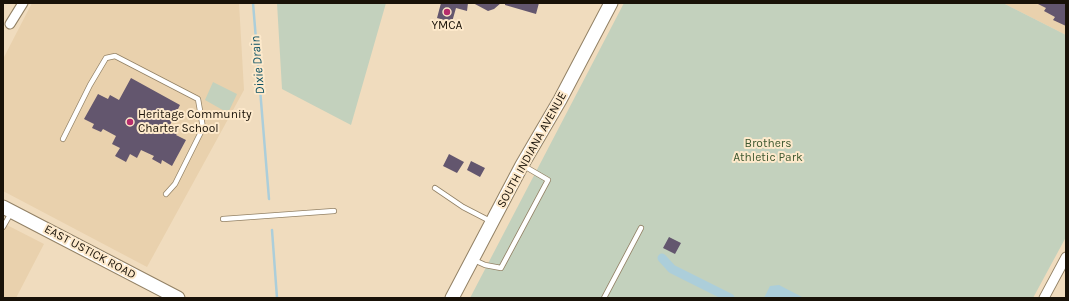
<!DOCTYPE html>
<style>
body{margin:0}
#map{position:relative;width:1069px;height:301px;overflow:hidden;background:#f0dcbe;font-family:Karla,sans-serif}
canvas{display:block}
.frame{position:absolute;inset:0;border:4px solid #191208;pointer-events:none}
</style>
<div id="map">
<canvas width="1069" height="301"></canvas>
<div class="frame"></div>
</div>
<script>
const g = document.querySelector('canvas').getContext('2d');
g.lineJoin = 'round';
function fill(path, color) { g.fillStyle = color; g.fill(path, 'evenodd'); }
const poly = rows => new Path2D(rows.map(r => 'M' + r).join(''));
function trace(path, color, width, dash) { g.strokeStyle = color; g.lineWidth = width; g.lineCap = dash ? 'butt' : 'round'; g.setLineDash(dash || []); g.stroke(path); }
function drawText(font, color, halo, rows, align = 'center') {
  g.font = font + ' Karla,sans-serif'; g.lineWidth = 4; g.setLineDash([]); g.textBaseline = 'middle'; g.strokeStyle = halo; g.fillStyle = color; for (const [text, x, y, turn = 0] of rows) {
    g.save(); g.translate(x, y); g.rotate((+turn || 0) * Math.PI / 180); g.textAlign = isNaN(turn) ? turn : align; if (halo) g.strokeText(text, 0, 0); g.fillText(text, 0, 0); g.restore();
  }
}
const built = poly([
 [32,3,239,3,244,90,147,267,3,191,3,59],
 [1003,3,1066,3,1066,35],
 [3,223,44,244,16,298,3,298]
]);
const green = poly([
 [277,3,386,3,351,125,282,89],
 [624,3,1003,3,1066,35,1066,237,1033,298,470,298],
 [213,82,237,94,228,113,205,100]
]);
const water = poly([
 [779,285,804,298,764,298,770,286]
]);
const stream = poly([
 [253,3,269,199],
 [272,230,277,298]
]);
const canal = poly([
 [662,258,672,269,730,298]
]);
const building = poly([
 [441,3,468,3,467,11,456,8,452,22,437,18],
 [473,3,501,3,494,9,488,11],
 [505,3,539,3,536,14,505,5],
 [1036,3,1066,3,1066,26,1053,20,1055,17,1044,11,1046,8],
 [131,78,180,105,169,127,178,132,176,135,186,140,172,166,162,160,161,164,152,159,154,156,141,150,137,158,130,154,126,162,115,156,120,148,112,144,116,136,103,129,101,132,92,128,94,124,84,119,98,94,108,99,110,95,119,100],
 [449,154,464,162,457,173,443,166],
 [471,161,485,168,480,177,467,170],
 [669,237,681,243,675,254,663,248]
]);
const lane = poly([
 [63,139,90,85,106,58,115,56,198,99,203,128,175,184,166,194],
 [435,188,463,207,492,222],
 [223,219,334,211],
 [3,227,11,213],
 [474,260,485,265,501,268,548,180,524,166],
 [604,298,641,228]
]);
const street = poly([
 [10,24,23,3],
 [1044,298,1066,257]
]);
const secondary = poly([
 [3,207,178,298],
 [452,298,522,165,560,100,611,3]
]);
const markers = [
 [447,12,4,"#b62d6c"],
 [130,122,4,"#b62d6c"]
];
const poiNames = [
 ["YMCA",447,26],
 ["Heritage Community",138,115,"left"],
 ["Charter School",138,129,"left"]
];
const parkNames = [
 ["Brothers",768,144],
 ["Athletic Park",768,158]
];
const streetNames = [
 ["SOUTH INDIANA AVENUE",532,150,-61],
 ["EAST USTICK ROAD",90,252,28]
];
const waterNames = [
 ["Dixie Drain",258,65,-95]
];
fill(built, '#e9d1ad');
fill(green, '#c3d1bd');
fill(water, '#acceda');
trace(stream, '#acceda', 2.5);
trace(canal, '#acceda', 9);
fill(building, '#63566e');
trace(lane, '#928165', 6);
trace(street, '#928165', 11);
trace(secondary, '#928165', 15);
trace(lane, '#fff', 4.5);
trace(street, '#fff', 9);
trace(secondary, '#fff', 13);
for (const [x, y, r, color] of markers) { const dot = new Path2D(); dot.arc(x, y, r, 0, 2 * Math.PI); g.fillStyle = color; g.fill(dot); trace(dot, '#fde9cb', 1.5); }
drawText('12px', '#191208', '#fde9cb', poiNames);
drawText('12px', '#3d572f', '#fde9cb', parkNames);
drawText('12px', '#191208', '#fde9cb', streetNames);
drawText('italic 13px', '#0a5063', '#fde9cb', waterNames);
</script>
